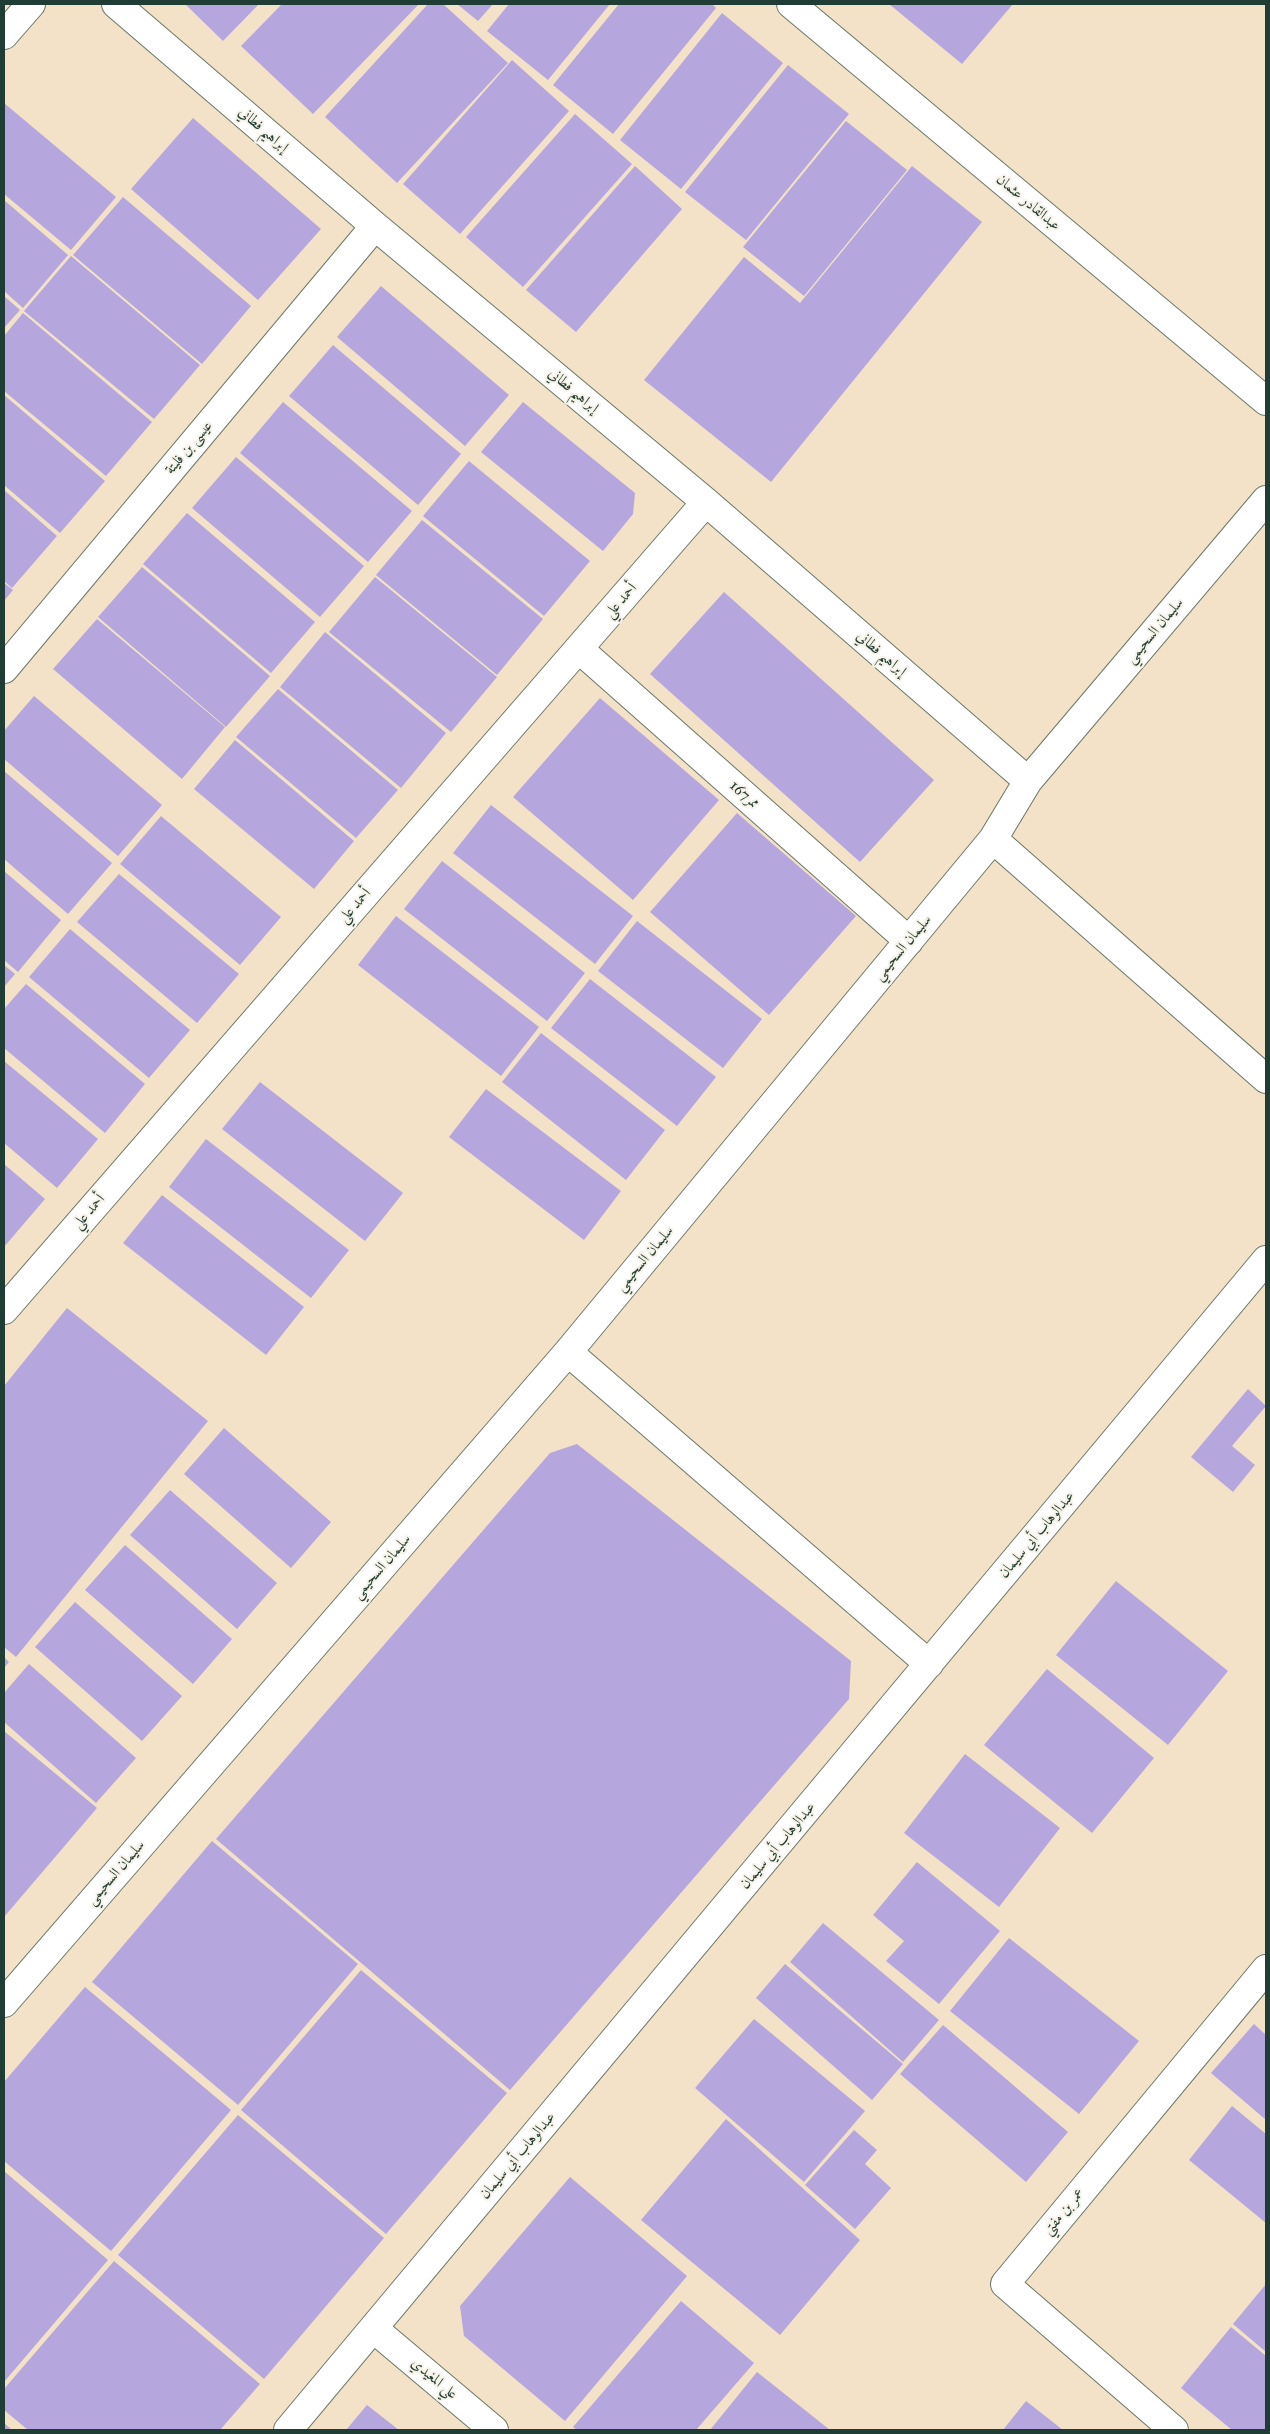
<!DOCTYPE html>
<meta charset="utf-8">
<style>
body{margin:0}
#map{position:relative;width:1270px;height:2434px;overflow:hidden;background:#f3e2c8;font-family:"IM FELL Great Primer",serif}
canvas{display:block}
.frame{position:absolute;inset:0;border:5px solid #1f3d34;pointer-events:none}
</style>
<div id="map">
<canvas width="1270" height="2434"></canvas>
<div class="frame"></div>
</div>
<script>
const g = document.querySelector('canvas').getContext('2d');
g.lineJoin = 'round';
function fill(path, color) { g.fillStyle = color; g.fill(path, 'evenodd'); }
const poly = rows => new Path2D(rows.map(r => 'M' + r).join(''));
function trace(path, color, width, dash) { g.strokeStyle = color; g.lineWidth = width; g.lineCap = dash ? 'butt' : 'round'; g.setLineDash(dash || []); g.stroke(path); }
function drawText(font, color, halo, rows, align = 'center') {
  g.font = font + ' "IM FELL Great Primer",Amiri,serif'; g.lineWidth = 4; g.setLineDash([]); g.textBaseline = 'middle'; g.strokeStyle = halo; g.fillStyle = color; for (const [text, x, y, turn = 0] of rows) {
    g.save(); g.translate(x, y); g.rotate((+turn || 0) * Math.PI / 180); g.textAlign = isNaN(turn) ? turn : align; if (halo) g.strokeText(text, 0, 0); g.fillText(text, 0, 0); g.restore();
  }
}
const building = poly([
 [185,4,259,4,223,41],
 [282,4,419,4,313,114,241,46],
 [428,4,443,4,508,63,397,183,325,117],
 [457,4,493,4,478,21],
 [509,4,610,4,548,80,487,31],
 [619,4,712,4,716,8,613,134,553,85],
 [889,4,1013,4,962,64],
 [722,13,783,63,681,189,620,140],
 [512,60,569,111,460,234,403,184],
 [788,65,849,114,746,240,685,192],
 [4,103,116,197,71,250,4,194],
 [575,114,632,164,523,287,466,237],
 [193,118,321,229,258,300,131,189],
 [846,121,907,170,804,296,743,247],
 [635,166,682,209,576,332,526,290],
 [912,166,982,222,771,482,644,380,744,257,800,303],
 [123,197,251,306,202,364,73,255],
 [4,200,68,255,23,308,4,291],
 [71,256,200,365,154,419,24,311],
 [381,286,509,395,465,446,337,337],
 [4,296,20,310,4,328],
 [23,313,152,422,106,476,4,391,4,336],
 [333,345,461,454,418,505,289,396],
 [4,395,105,481,60,533,4,485],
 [283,402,412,511,368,562,240,453],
 [523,402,635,493,633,514,603,551,481,452],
 [236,457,364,566,320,617,192,508],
 [469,461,590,561,544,616,423,516],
 [4,490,57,536,12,588,4,581],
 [187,513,315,622,271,673,143,564],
 [422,520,543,619,497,675,376,575],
 [142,567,270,676,226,727,98,617],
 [375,577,497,677,451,732,329,632],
 [4,583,13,590,4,601],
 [724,592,934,780,860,862,650,674],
 [97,619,225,727,182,779,53,669],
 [325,632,446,733,401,788,280,687],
 [278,689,398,790,356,838,236,737],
 [34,696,162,805,118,856,4,759,4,731],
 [600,698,719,800,633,900,513,797],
 [235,740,354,841,314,889,194,789],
 [4,771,112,863,68,914,4,859],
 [491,805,633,916,595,964,453,853],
 [737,813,856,916,769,1015,650,912],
 [161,816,281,917,240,965,120,864],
 [442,861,585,973,547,1021,404,909],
 [4,871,61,920,18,972,4,960],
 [119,874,239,974,197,1023,77,922],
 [396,916,539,1027,501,1076,358,965],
 [637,921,762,1019,723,1068,598,971],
 [70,929,190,1030,149,1078,29,977],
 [4,965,15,974,4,987],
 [590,979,716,1077,677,1126,551,1028],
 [26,984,145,1084,105,1133,4,1048,4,1009],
 [541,1033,665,1130,626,1180,502,1082],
 [4,1061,98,1139,57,1188,4,1143],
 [260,1082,403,1193,365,1241,222,1129],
 [486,1089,621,1191,584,1240,449,1137],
 [206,1139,349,1250,311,1298,169,1187],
 [4,1164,45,1199,4,1247],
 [162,1195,304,1307,266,1355,123,1243],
 [67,1308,208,1421,16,1657,4,1647,4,1386],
 [1248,1389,1266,1406,1232,1446,1255,1465,1233,1492,1191,1457],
 [224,1428,331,1522,291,1568,184,1474],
 [577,1444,851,1661,849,1699,510,2090,216,1839,550,1453],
 [170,1490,277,1583,237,1629,130,1535],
 [125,1545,232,1639,193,1684,85,1590],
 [1116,1581,1228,1671,1168,1745,1056,1655],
 [75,1602,182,1696,142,1741,35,1647],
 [4,1657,9,1662,4,1668],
 [29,1664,136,1758,96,1803,4,1722,4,1693],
 [1047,1669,1154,1758,1092,1833,984,1745],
 [4,1731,97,1808,4,1917],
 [965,1754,1060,1828,999,1907,904,1833],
 [212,1841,358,1964,238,2105,92,1982],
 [917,1862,1000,1931,939,2004,886,1961,904,1941,873,1915],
 [823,1923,939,2020,903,2062,790,1962],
 [1009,1938,1139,2041,1079,2114,950,2011],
 [785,1964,903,2064,872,2100,756,1998],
 [361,1970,507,2093,386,2234,241,2110],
 [85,1987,231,2110,111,2251,4,2161,4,2082],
 [754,2019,865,2111,804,2182,695,2088],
 [1254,2024,1266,2035,1266,2120,1211,2073],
 [943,2025,1068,2132,1026,2182,900,2074],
 [1232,2106,1266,2134,1266,2223,1189,2160],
 [238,2115,384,2238,264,2379,118,2255],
 [726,2119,860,2240,780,2335,641,2220],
 [854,2130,877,2150,865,2164,891,2188,855,2229,805,2185],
 [4,2171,108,2260,4,2382],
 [570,2177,687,2276,565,2421,464,2336,460,2306],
 [114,2261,260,2384,220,2430,28,2430,4,2410,4,2389],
 [1266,2284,1266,2352,1233,2324],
 [681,2301,754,2363,696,2430,577,2430,573,2427],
 [1231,2327,1266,2356,1266,2430,1232,2430,1181,2388],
 [757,2372,830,2430,710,2430],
 [1026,2401,1063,2430,1003,2430],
 [367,2405,399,2430,346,2430],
 [4,2423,12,2430,4,2430]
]);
const minor = poly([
 [116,4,375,226,706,502,1028,781],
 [791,4,1266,401],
 [4,35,31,4],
 [579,649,909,941],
 [4,669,375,226],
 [993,839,1266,1079],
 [4,1310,706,502],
 [568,1352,929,1664],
 [4,2003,568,1352,993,839,1028,781,1266,500],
 [374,2329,494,2430],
 [288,2430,1266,1260],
 [1174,2430,1005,2284,1266,1969]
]);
const streetNames = [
 ["إبراهيم فطاني",263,130,41],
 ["عبدالقادر عثمان",1028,203,40],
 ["إبراهيم فطاني",573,391,40],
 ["عيسى بن فليتة",189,448,-50],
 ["أحمد علي",621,601,-49],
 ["سليمان السحيمي",1155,631,-50],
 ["إبراهيم فطاني",881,654,41],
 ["ممر167",744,795,41],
 ["أحمد علي",355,906,-49],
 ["سليمان السحيمي",903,948,-50],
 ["أحمد علي",89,1212,-49],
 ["سليمان السحيمي",645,1259,-50],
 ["عبدالوهاب أبي سليمان",1037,1535,-50],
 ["سليمان السحيمي",382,1567,-49],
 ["عبدالوهاب أبي سليمان",778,1846,-50],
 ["سليمان السحيمي",116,1873,-49],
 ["عبدالوهاب أبي سليمان",518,2156,-50],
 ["عمر بن مفتي",1064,2212,-50],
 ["علي المغيدي",434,2379,40]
];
fill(building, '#b5a6de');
trace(minor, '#697768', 30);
trace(minor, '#fff', 28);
drawText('15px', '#1f3d34', '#f7f3e8', streetNames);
</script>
